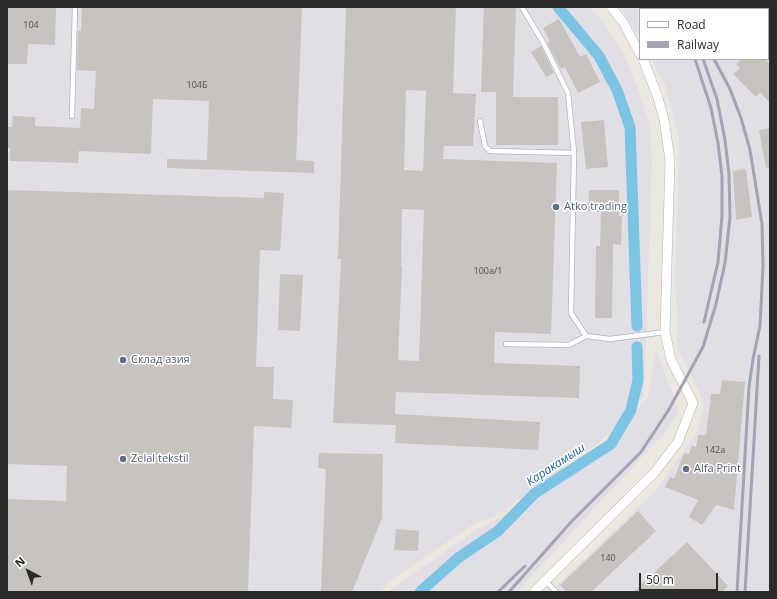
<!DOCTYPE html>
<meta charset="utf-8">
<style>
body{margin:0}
#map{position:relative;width:777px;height:599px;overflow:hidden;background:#ece7df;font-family:"Open Sans",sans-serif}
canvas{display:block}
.frame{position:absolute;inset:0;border:8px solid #2b2b2b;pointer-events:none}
.legend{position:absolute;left:639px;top:8px;width:130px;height:52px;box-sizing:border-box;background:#fff;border:1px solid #aaa;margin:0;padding:5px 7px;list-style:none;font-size:12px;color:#2b2b2b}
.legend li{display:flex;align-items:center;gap:8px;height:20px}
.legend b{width:20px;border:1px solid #aaa}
.north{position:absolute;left:8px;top:551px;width:40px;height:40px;-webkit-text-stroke:3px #fff;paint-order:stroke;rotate:319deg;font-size:11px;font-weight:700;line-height:16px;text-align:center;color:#2b2b2b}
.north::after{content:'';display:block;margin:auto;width:14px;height:18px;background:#2b2b2b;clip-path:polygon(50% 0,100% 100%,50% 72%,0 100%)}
.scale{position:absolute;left:639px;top:573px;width:79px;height:18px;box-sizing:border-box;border:2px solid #2b2b2b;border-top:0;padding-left:5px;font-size:12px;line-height:14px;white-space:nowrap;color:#2b2b2b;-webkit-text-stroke:3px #fff;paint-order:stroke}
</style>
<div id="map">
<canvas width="777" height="599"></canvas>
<div class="frame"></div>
<ul class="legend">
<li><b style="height:5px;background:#fff"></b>Road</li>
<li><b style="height:5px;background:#a2a4b4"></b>Railway</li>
</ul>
<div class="north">N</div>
<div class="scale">50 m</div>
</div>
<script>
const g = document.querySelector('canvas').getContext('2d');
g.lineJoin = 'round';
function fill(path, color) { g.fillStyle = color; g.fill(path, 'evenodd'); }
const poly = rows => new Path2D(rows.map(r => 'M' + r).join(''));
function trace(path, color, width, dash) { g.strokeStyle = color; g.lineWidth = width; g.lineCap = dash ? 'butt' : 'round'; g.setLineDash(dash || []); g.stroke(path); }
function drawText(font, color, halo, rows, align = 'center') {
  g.font = font + ' "Open Sans",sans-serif'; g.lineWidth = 3; g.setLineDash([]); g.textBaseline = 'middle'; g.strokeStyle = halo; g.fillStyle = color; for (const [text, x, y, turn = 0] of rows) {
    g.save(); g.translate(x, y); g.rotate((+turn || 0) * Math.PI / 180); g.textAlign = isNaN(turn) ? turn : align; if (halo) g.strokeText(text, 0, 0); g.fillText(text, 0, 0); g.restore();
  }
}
const industrial = poly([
 [7,7,590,7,603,22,624,55,638,89,650,124,652,161,644,396,600,442,494,517,477,522,392,579,380,592,7,592],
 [619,7,770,7,770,592,550,592,659,487,698,430,704,403,677,346,677,313,675,282,679,139,665,85,651,59,768,59,768,9,640,9,640,38],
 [656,350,679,411,666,431,517,592,389,592,397,585,479,528,502,517,607,443,648,397]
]);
const canal = poly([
 [558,7,599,56,617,90,630,127,637,326],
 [420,592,458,558,498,531,534,494,611,444,631,410,638,380,637,347]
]);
const building = poly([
 [7,7,56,7,55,45,28,44,27,64,7,64],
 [82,7,302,7,296,160,314,161,314,173,167,168,167,159,207,160,209,101,153,99,151,154,79,151,78,163,10,161,10,148,7,148,7,127,12,127,13,116,35,117,35,126,80,128,81,108,94,109,96,71,77,70,78,31,81,31],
 [346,7,456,7,453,93,476,94,473,146,444,146,443,159,557,163,551,334,495,332,494,363,580,366,579,398,396,392,395,414,540,422,538,450,395,443,396,425,333,423,341,259,338,259],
 [406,90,426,91,423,171,404,170],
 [402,209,424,210,419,361,398,360,402,266,401,266],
 [484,7,516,7,513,97,558,97,558,145,496,145,496,92,481,92],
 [559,19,580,57,586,54,600,82,578,93,565,67,561,69,547,43,550,41,543,28],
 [541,46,554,73,546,77,531,52],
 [742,59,765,59,770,64,770,103,760,92,756,97,733,74,740,68,736,64],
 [604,120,608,167,586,169,581,122],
 [770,128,770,167,766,168,759,130],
 [746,169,752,217,736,220,733,171],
 [7,190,264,198,264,192,284,193,280,251,260,250,256,367,274,367,273,399,293,400,291,428,254,426,248,592,7,592,7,499,66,501,67,466,7,464],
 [589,190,619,190,619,216,622,216,621,245,613,244,612,318,595,318,596,246,600,246,601,212,588,211],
 [280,274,303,275,300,331,278,330],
 [722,380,745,382,734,510,716,505,702,525,689,517,698,500,665,487,670,477,674,479,684,453,689,454,692,445,696,447,698,435,706,435,711,394,720,394],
 [319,453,383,454,382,518,352,592,321,592,326,469,318,468],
 [638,511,656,531,591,592,567,592,560,585],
 [396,529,419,531,418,551,394,550],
 [687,542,728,586,722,592,633,592]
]);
const service = poly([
 [522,7,544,44,568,93,574,153,571,313,586,336,610,339,665,332],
 [72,116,75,7],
 [480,121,485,146,490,151,574,153],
 [506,344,569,345,586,336],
 [546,581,556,592]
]);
const minor = poly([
 [611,7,623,22,640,54],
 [534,592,654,473,678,442,693,403,671,360,665,332,670,160,664,119,657,95,643,59]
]);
const rail = poly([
 [681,7,683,9],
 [716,7,719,9],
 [768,46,770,48],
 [695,59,711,108,718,143,722,176,722,216,718,262,704,322],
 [714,59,730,89,741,118,750,150,762,224,763,266,760,326,753,359,749,387,737,592],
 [498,592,525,566],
 [509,592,571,522,641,452,668,411,703,347,716,304,725,263,730,217,729,174,725,140,717,99,703,59],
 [745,592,759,356]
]);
const markers = [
 [556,207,4,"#5c6f8a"],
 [123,360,4,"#5c6f8a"],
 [123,459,4,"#5c6f8a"],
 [686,469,4,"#5c6f8a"]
];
const numberNames = [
 ["104",31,25],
 ["104Б",197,85],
 ["100a/1",488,271],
 ["142a",715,450],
 ["140",608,558]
];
const serviceNames = [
 ["Atko trading",564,207],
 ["Склад азия",131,360],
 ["Zelal tekstil",131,459],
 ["Alfa Print",694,469]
];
const waterNames = [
 ["Каракамыш",556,465,-33]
];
fill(industrial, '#e1dfe5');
trace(canal, '#7cc4e3', 11);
fill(building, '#c7c3be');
trace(service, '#b2b4bd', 6);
trace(minor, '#b2b4bd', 10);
trace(service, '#fff', 4.5);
trace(minor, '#fff', 9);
trace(rail, '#a2a4b4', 3);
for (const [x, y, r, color] of markers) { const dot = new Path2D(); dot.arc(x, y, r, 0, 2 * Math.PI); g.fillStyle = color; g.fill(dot); trace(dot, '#fff', 1.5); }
drawText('9px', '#525150', null, numberNames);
drawText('11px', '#4e5e75', '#fff', serviceNames, 'left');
drawText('italic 12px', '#1a6390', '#fff', waterNames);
</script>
